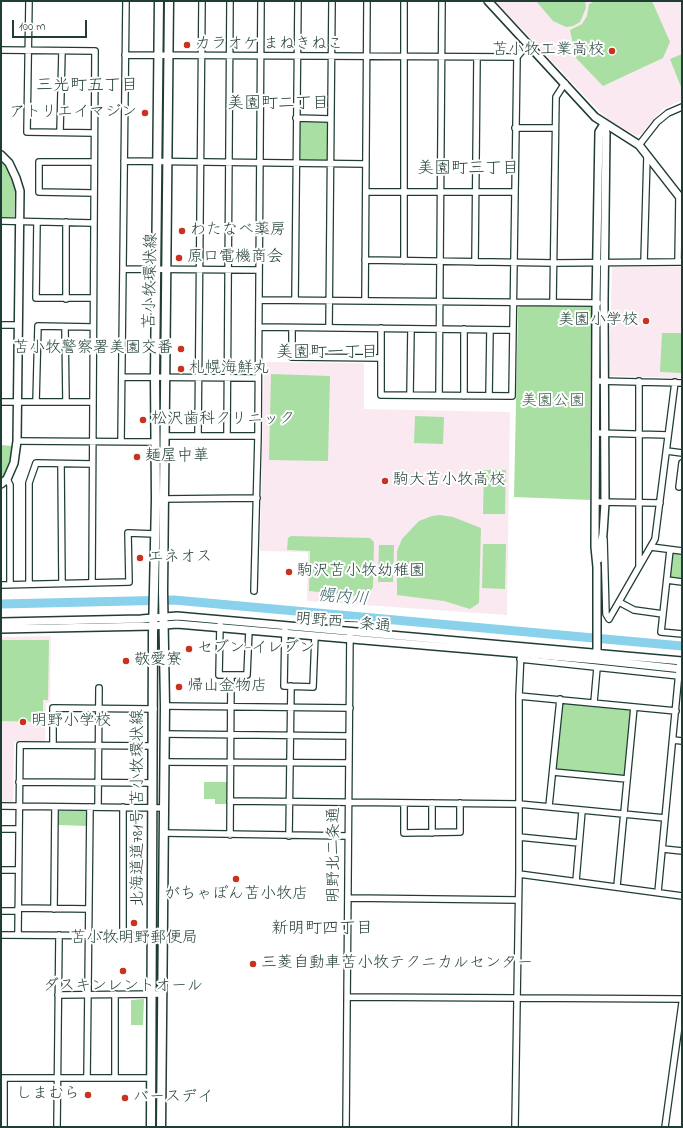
<!DOCTYPE html>
<meta charset="utf-8">
<style>
body{margin:0}
#map{position:relative;width:683px;height:1128px;overflow:hidden;background:#fff;font-family:"Indie Flower",sans-serif}
canvas{display:block}
.frame{position:absolute;inset:0;border:2px solid #1f3d34;pointer-events:none}
.scale{position:absolute;left:12px;top:20px;width:75px;height:18px;box-sizing:border-box;border:2px solid #1f3d34;border-top:0;padding-left:5px;font-size:12px;line-height:14px;white-space:nowrap;color:#1f3d34;-webkit-text-stroke:3px #fff;paint-order:stroke}
</style>
<div id="map">
<canvas width="683" height="1128"></canvas>
<div class="frame"></div>
<div class="scale">100 m</div>
</div>
<script>
const g = document.querySelector('canvas').getContext('2d');
g.lineJoin = 'round';
function fill(path, color) { g.fillStyle = color; g.fill(path, 'evenodd'); }
const poly = rows => new Path2D(rows.map(r => 'M' + r).join(''));
function trace(path, color, width, dash) { g.strokeStyle = color; g.lineWidth = width; g.lineCap = dash ? 'butt' : 'round'; g.setLineDash(dash || []); g.stroke(path); }
function drawText(font, color, halo, rows, align = 'center') {
  g.font = font + ' "Indie Flower","Klee One",sans-serif'; g.lineWidth = 4; g.setLineDash([]); g.textBaseline = 'middle'; g.strokeStyle = halo; g.fillStyle = color; for (const [text, x, y, turn = 0] of rows) {
    g.save(); g.translate(x, y); g.rotate((+turn || 0) * Math.PI / 180); g.textAlign = isNaN(turn) ? turn : align; if (halo) g.strokeText(text, 0, 0); g.fillText(text, 0, 0); g.restore();
  }
}
const built = poly([
 [495,1,682,1,682,100,663,109,641,134,636,136,629,132,612,122,599,111],
 [612,267,682,267,682,378,610,376,609,374],
 [264,362,364,363,364,409,510,412,507,615,307,601,308,552,260,551],
 [51,636,50,703,46,703,45,742,14,742,13,802,1,802,1,637]
]);
const green = poly([
 [536,1,585,1,586,8,580,22,573,26,566,27,553,21],
 [595,1,652,1,670,42,663,58,603,86,576,58,570,30,582,24,587,16,589,4],
 [682,54,682,87,681,87,670,59],
 [296,118,330,119,330,163,295,163],
 [1,162,5,166,12,178,15,190,14,217,1,217],
 [520,306,591,306,590,500,514,497,518,308],
 [662,333,682,333,682,373,660,372],
 [271,374,330,376,328,461,269,460],
 [415,416,444,417,443,444,414,443],
 [1,445,12,446,11,463,5,476,1,480],
 [484,470,506,470,505,514,483,514],
 [440,515,453,517,481,528,479,603,470,609,444,601,397,595,397,551,402,539,419,521,432,516],
 [291,536,370,538,374,542,373,587,367,597,309,591,310,551,287,550,288,538],
 [483,544,506,544,505,589,482,588],
 [379,545,394,545,393,582,378,582],
 [670,550,682,551,682,582,667,580],
 [1,640,49,640,48,700,43,700,43,722,1,721],
 [564,703,632,710,625,773,623,776,558,770,556,768,561,704],
 [204,782,228,782,228,804,215,804,215,799,204,799],
 [59,811,87,811,87,826,58,825],
 [144,999,143,1025,131,1025,131,1000]
]);
const river = poly([
 [1,604,174,600,682,646]
]);
const minor = poly([
 [29,1,27,132,94,133],
 [404,1,404,261],
 [1,50,95,51,92,582],
 [125,55,517,57,512,396,381,395,381,328],
 [517,57,528,44],
 [296,118,330,119],
 [515,128,555,128],
 [60,132,62,51],
 [639,145,657,122,668,113,682,107],
 [124,161,366,164],
 [366,192,514,192],
 [93,193,39,192,39,162,93,162],
 [1,221,93,223],
 [37,222,36,298,93,298],
 [365,260,554,263,682,262],
 [475,262,477,58],
 [644,262,647,156],
 [678,262,679,197],
 [124,269,258,270],
 [66,299,66,222],
 [259,300,598,303],
 [295,300,298,1],
 [365,301,367,1],
 [553,302,556,97,565,83],
 [1,325,18,325],
 [65,327,66,402],
 [259,327,513,330],
 [292,328,292,357,381,358],
 [329,328,332,1],
 [122,377,258,378],
 [597,381,682,383],
 [639,381,639,565],
 [410,395,411,329],
 [439,395,442,1],
 [464,396,464,329],
 [489,396,490,330],
 [1,402,93,402],
 [36,402,38,326,93,327],
 [596,433,668,435],
 [164,436,258,436],
 [198,436,202,1],
 [227,436,230,1],
 [17,441,155,442],
 [121,441,126,1],
 [667,451,682,453],
 [61,464,62,583],
 [7,479,10,485,10,584],
 [679,487,682,463],
 [162,499,257,498],
 [596,502,660,503],
 [604,539,606,614,609,619],
 [651,547,682,551],
 [670,550,661,632,682,634],
 [667,580,682,582],
 [29,584,29,483,36,463,92,464],
 [1,585,129,582,128,533,155,534],
 [254,591,258,436,261,1],
 [619,602,634,610,663,614],
 [609,619,655,539,675,382],
 [220,625,219,675,247,675,249,630],
 [285,630,284,686,313,687,315,636],
 [520,659,679,676],
 [519,696,676,711],
 [594,702,597,668],
 [165,706,350,708],
 [164,734,349,736],
 [673,740,682,741],
 [53,745,53,708,154,709],
 [164,762,349,763],
 [553,772,627,779],
 [19,782,153,783],
 [230,801,519,804,665,818],
 [404,803,404,833,460,832,460,803],
 [432,803,432,833],
 [1,806,164,808],
 [549,806,560,699],
 [98,807,99,688],
 [1,829,19,829],
 [164,833,348,836],
 [230,835,231,675],
 [289,836,291,686],
 [519,837,579,843],
 [663,849,682,851],
 [1,870,18,870],
 [519,874,682,896],
 [576,881,582,811],
 [617,886,634,707],
 [658,892,680,661],
 [348,898,518,900],
 [18,908,89,909],
 [54,909,55,807],
 [1,911,18,911],
 [1,935,162,936],
 [18,935,20,745,153,746],
 [123,935,123,807],
 [58,995,161,994],
 [347,997,682,999],
 [1,1078,151,1078],
 [87,1078,90,807],
 [115,1078,115,994],
 [4,1127,4,1078],
 [57,1127,59,935],
 [346,1127,350,631],
 [515,1127,519,874,519,696,521,651],
 [665,1127,682,1003]
]);
const tertiary = poly([
 [488,1,595,117,639,145,682,200],
 [1,155,9,163,16,178,20,191,17,441,14,463,7,479,1,484],
 [599,559,603,534,605,503,604,302,606,133,604,124],
 [1,622,141,619,177,616,682,661],
 [1,629,153,626,177,624,597,660,682,669],
 [597,658,597,567,595,547,596,303,599,132,604,124]
]);
const secondary = poly([
 [151,1127,153,634,156,500,155,377,159,1],
 [161,1127,165,706,163,591,169,1]
]);
const markers = [
 [187,45,4,"#c8321e"],
 [612,51,4,"#c8321e"],
 [145,113,4,"#c8321e"],
 [182,231,4,"#c8321e"],
 [179,258,4,"#c8321e"],
 [646,321,4,"#c8321e"],
 [181,349,4,"#c8321e"],
 [181,369,4,"#c8321e"],
 [143,420,4,"#c8321e"],
 [137,457,4,"#c8321e"],
 [385,481,4,"#c8321e"],
 [140,558,4,"#c8321e"],
 [289,572,4,"#c8321e"],
 [189,649,4,"#c8321e"],
 [126,661,4,"#c8321e"],
 [179,687,4,"#c8321e"],
 [23,722,4,"#c8321e"],
 [236,879,4,"#c8321e"],
 [134,923,4,"#c8321e"],
 [253,964,4,"#c8321e"],
 [123,971,4,"#c8321e"],
 [88,1095,4,"#c8321e"],
 [125,1098,4,"#c8321e"]
];
const poiNames = [
 ["カラオケ まねきねこ",195,45],
 ["苫小牧工業高校",604,51,"right"],
 ["アトリエイマジン",137,113,"right"],
 ["わたなべ薬房",190,231],
 ["原口電機商会",187,258],
 ["美園小学校",638,321,"right"],
 ["苫小牧警察署美園交番",173,349,"right"],
 ["札幌海鮮丸",189,369],
 ["松沢歯科クリニック",151,420],
 ["麺屋中華",145,457],
 ["駒大苫小牧高校",393,481],
 ["エネオス",148,558],
 ["駒沢苫小牧幼稚園",297,572],
 ["セブン-イレブン",197,649],
 ["敬愛寮",134,661],
 ["帰山金物店",187,687],
 ["明野小学校",31,722],
 ["がちゃぽん苫小牧店",236,895,"center"],
 ["苫小牧明野郵便局",134,939,"center"],
 ["三菱自動車苫小牧テクニカルセンター",261,964],
 ["ダスキンレントオール",123,987,"center"],
 ["しまむら",80,1095,"right"],
 ["バースデイ",133,1098]
];
const streetNames = [
 ["苫小牧環状線",152,281,-89],
 ["明野西一条通",343,624,5],
 ["北海道道781号 苫小牧環状線",139,808,-90],
 ["明野北二条通",335,855,-90]
];
const parkNames = [
 ["美園公園",553,402]
];
const neighbourhoodNames = [
 ["三光町五丁目",87,87],
 ["美園町二丁目",278,105],
 ["美園町三丁目",468,170],
 ["美園町一丁目",327,354],
 ["新明町四丁目",322,930]
];
const waterNames = [
 ["幌内川",343,599,5]
];
fill(built, '#fae9f1');
fill(green, '#a9dfa2');
trace(river, '#8ad1ec', 9);
trace(minor, '#1f3d34', 8);
trace(tertiary, '#1f3d34', 10);
trace(secondary, '#1f3d34', 11);
trace(minor, '#fff', 5.5);
trace(tertiary, '#fff', 7);
trace(secondary, '#fff', 8);
for (const [x, y, r, color] of markers) { const dot = new Path2D(); dot.arc(x, y, r, 0, 2 * Math.PI); g.fillStyle = color; g.fill(dot); trace(dot, '#fff', 1.5); }
drawText('16px', '#1f3d34', '#fff', poiNames, 'left');
drawText('16px', '#1f3d34', '#fff', streetNames);
drawText('16px', '#3b5d4a', '#fff', parkNames);
drawText('17px', '#1f3d34', '#fff', neighbourhoodNames);
drawText('italic 17px', '#3a6262', '#fff', waterNames);
</script>
